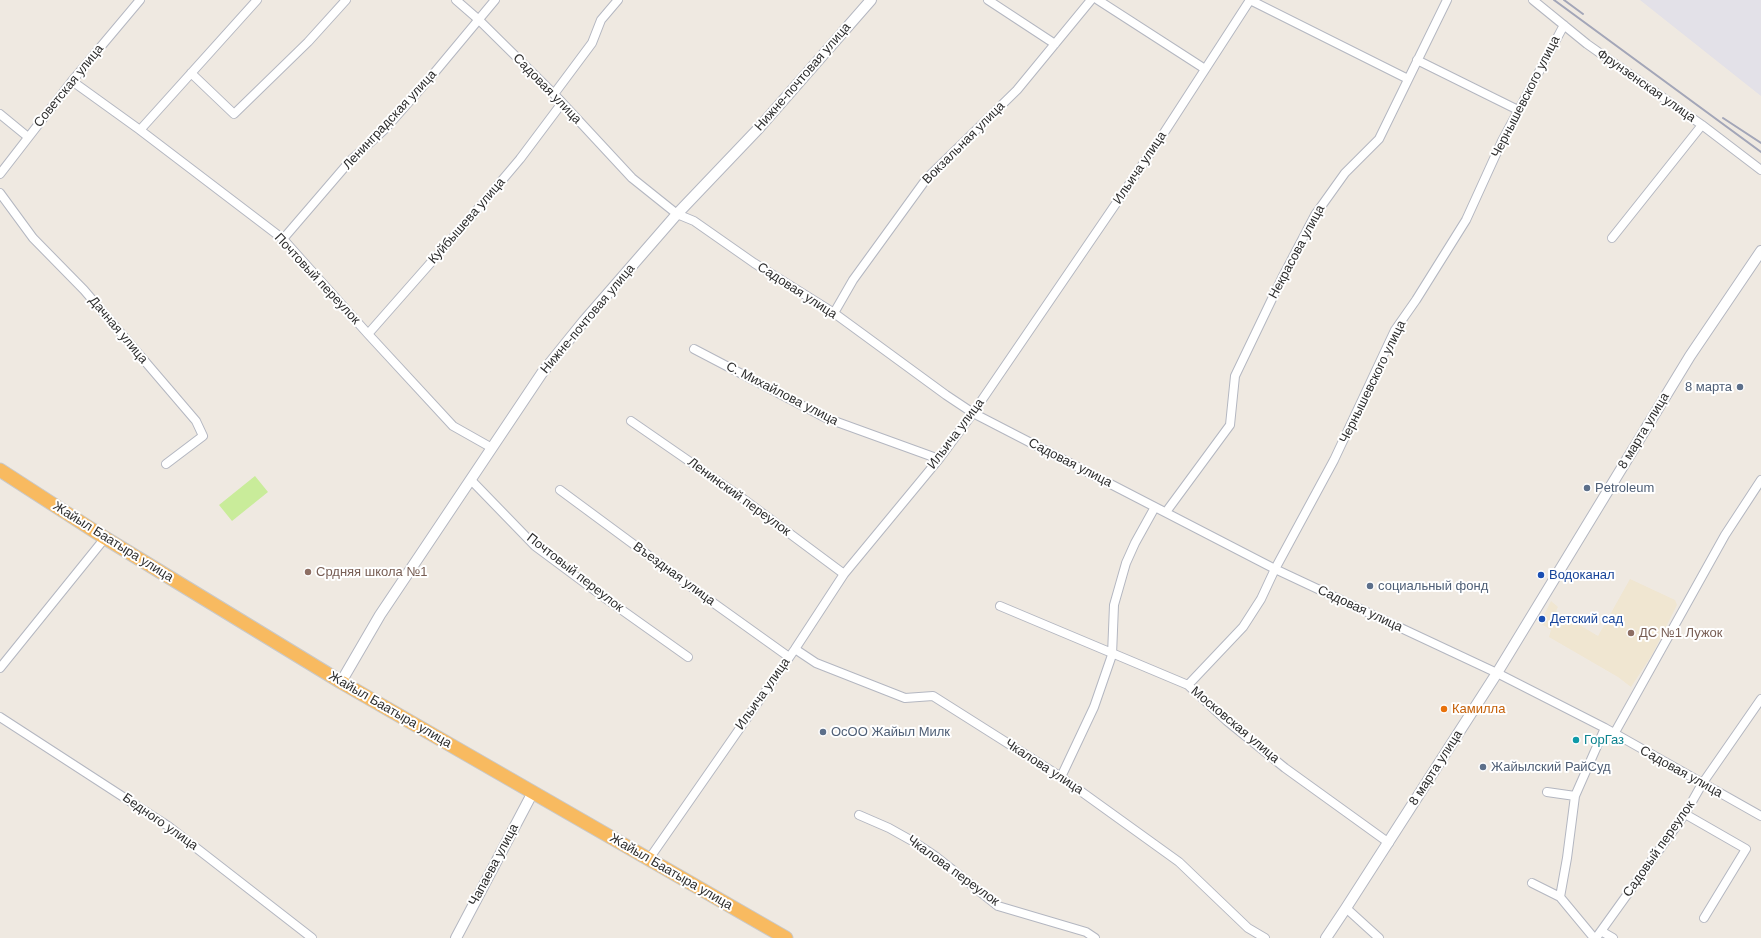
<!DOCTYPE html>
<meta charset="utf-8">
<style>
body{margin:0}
canvas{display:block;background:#efe9e1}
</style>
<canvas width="1761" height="938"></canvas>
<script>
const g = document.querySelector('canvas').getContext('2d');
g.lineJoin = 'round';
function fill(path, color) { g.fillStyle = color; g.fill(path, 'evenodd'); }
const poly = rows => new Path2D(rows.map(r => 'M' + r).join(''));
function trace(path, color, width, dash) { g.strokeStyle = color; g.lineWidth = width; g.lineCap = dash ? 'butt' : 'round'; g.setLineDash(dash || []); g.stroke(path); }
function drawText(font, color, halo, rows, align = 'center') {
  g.font = font + ' Helvetica,sans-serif'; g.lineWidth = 4; g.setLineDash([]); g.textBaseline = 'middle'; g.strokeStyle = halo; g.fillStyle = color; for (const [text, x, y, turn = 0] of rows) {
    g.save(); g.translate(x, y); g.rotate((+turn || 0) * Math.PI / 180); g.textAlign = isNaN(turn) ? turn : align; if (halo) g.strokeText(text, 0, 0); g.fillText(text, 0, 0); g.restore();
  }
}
const industrial = poly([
 [1640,0,1761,0,1761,96]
]);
const education = poly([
 [1630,579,1675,600,1677,605,1652,655,1631,687,1618,677,1549,637,1551,630,1540,623,1551,601,1558,607,1556,611,1598,636]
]);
const pitch = poly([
 [255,476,268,492,232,521,219,505]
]);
const minor = poly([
 [456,0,479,20,554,94,632,178,677,214,694,221,754,263,834,313,946,395,973,413,1275,569,1497,673,1605,728,1761,816],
 [988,0,1055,44],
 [1098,0,1205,69],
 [1250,0,1408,79],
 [1533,0,1587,44,1702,125,1761,170],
 [1417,60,1518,110],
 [191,73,234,114,308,42,346,0],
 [72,81,140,130,283,239,368,334,453,426,492,448],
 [554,94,592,43,601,20,618,0],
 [0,114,28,137],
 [140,130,257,0],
 [0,174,72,81,140,0],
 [0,193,33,238,84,290,196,421,203,436,166,464],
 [1612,238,1702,125],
 [283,239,350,161,386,128,430,78,495,0],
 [834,313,853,280,927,178,1017,90,1091,0],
 [368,334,471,217,520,159,562,103],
 [694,349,826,418,939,459],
 [631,421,738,495,844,574],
 [471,480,535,546,605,598,688,657],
 [560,490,694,589,789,657],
 [1166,512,1230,425,1235,376,1283,276,1315,215,1345,173,1379,139,1447,0],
 [1000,606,1188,685,1227,721,1285,768,1389,843],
 [795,649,816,663,905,698,933,696,1061,777,1179,862,1248,928,1265,938],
 [0,668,105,538],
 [1188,685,1243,627,1261,599,1275,569,1334,460,1395,330,1416,300,1466,220,1502,141,1564,25],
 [0,717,168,826,312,938],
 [1614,734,1725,535,1761,480],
 [1061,777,1094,707,1112,655,1114,605,1126,563,1135,543,1155,507],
 [1547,792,1575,796],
 [1685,814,1746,849,1704,918],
 [859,815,889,828,914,842,935,856,998,906,1086,932,1095,938],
 [649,859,795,649,844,574,939,459,973,413,1160,139,1250,0],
 [1532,883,1560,897],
 [1346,908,1379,938],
 [1601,931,1613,938],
 [1594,938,1560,897,1567,858,1575,796,1605,728],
 [1596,938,1685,814,1702,784,1761,699]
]);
const tertiary = poly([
 [341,682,380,615,542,373,584,321,677,214,759,128,871,0],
 [456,938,533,792],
 [1326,938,1346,908,1497,673,1690,356,1761,251]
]);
const trunk = poly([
 [0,470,105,538,341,682,786,938]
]);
const rail = poly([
 [1554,0,1761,152],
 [1564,0,1583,14],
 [1723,118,1761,143]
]);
const markers = [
 [1740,387,4,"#5c6f8a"],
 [1587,488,4,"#5c6f8a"],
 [308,572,4,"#8d6e63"],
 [1541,575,4,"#1a4fb4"],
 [1370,586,4,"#5c6f8a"],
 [1542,619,4,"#1a4fb4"],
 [1631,633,4,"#8d6e63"],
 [1444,709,4,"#e8710a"],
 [823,732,4,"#5c6f8a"],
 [1576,740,4,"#0f9aa8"],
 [1483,767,4,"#5c6f8a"]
];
const streetNames = [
 ["Нижне-почтовая улица",803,77,-49],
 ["Советская улица",69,86,-51],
 ["Фрунзенская улица",1646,86,35],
 ["Садовая улица",547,89,46],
 ["Чернышевского улица",1526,97,-63],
 ["Ленинградская улица",390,120,-47],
 ["Вокзальная улица",964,143,-45],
 ["Ильича улица",1140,168,-56],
 ["Куйбышева улица",467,221,-49],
 ["Некрасова улица",1297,252,-62],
 ["Почтовый переулок",317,279,47],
 ["Садовая улица",797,291,33],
 ["Нижне-почтовая улица",588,319,-50],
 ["Дачная улица",118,330,50],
 ["Чернышевского улица",1373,382,-64],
 ["С. Михайлова улица",782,394,27],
 ["8 марта улица",1644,431,-59],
 ["Ильича улица",956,434,-53],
 ["Садовая улица",1070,463,27],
 ["Ленинский переулок",739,497,36],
 ["Жайыл Баатыра улица",113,542,32],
 ["Почтовый переулок",575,573,38],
 ["Въездная улица",674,574,36],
 ["Садовая улица",1360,609,25],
 ["Ильича улица",763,694,-55],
 ["Жайыл Баатыра улица",390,710,30],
 ["Московская улица",1235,725,40],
 ["Чкалова улица",1044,767,33],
 ["8 марта улица",1436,768,-57],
 ["Садовая улица",1681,772,29],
 ["Бедного улица",160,822,35],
 ["Садовый переулок",1659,849,-55],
 ["Чапаева улица",494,865,-62],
 ["Чкалова переулок",953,871,36],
 ["Жайыл Баатыра улица",671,872,30]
];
const serviceNames = [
 ["8 марта",1732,387,"right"],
 ["Petroleum",1595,488],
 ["социальный фонд",1378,586],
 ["ОсОО Жайыл Милк",831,732],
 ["Жайылский РайСуд",1491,767]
];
const educationNames = [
 ["Срдняя школа №1",316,572],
 ["ДС №1 Лужок",1639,633]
];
const transitNames = [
 ["Водоканал",1549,575],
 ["Детский сад",1550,619]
];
const foodNames = [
 ["Камилла",1452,709]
];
const cultureNames = [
 ["ГорГаз",1584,740]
];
fill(industrial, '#e3e1e8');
fill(education, '#f0e6d1');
fill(pitch, '#c9ec9a');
trace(minor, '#b4b7c1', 10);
trace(tertiary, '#b4b7c1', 12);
trace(trunk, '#c9c9c9', 15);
trace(minor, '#fff', 8);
trace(tertiary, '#fff', 10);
trace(trunk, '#f8ba60', 13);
trace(rail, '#a3a6b8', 2);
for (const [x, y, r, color] of markers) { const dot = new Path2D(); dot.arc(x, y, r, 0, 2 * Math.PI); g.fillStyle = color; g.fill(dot); trace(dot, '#fff', 1.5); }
drawText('13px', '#2e2e2e', '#fff', streetNames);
drawText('13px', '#4e5e75', '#fff', serviceNames, 'left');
drawText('13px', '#785e54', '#fff', educationNames, 'left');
drawText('13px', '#164399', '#fff', transitNames, 'left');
drawText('13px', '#c56008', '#fff', foodNames, 'left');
drawText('13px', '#0d838f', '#fff', cultureNames, 'left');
</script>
